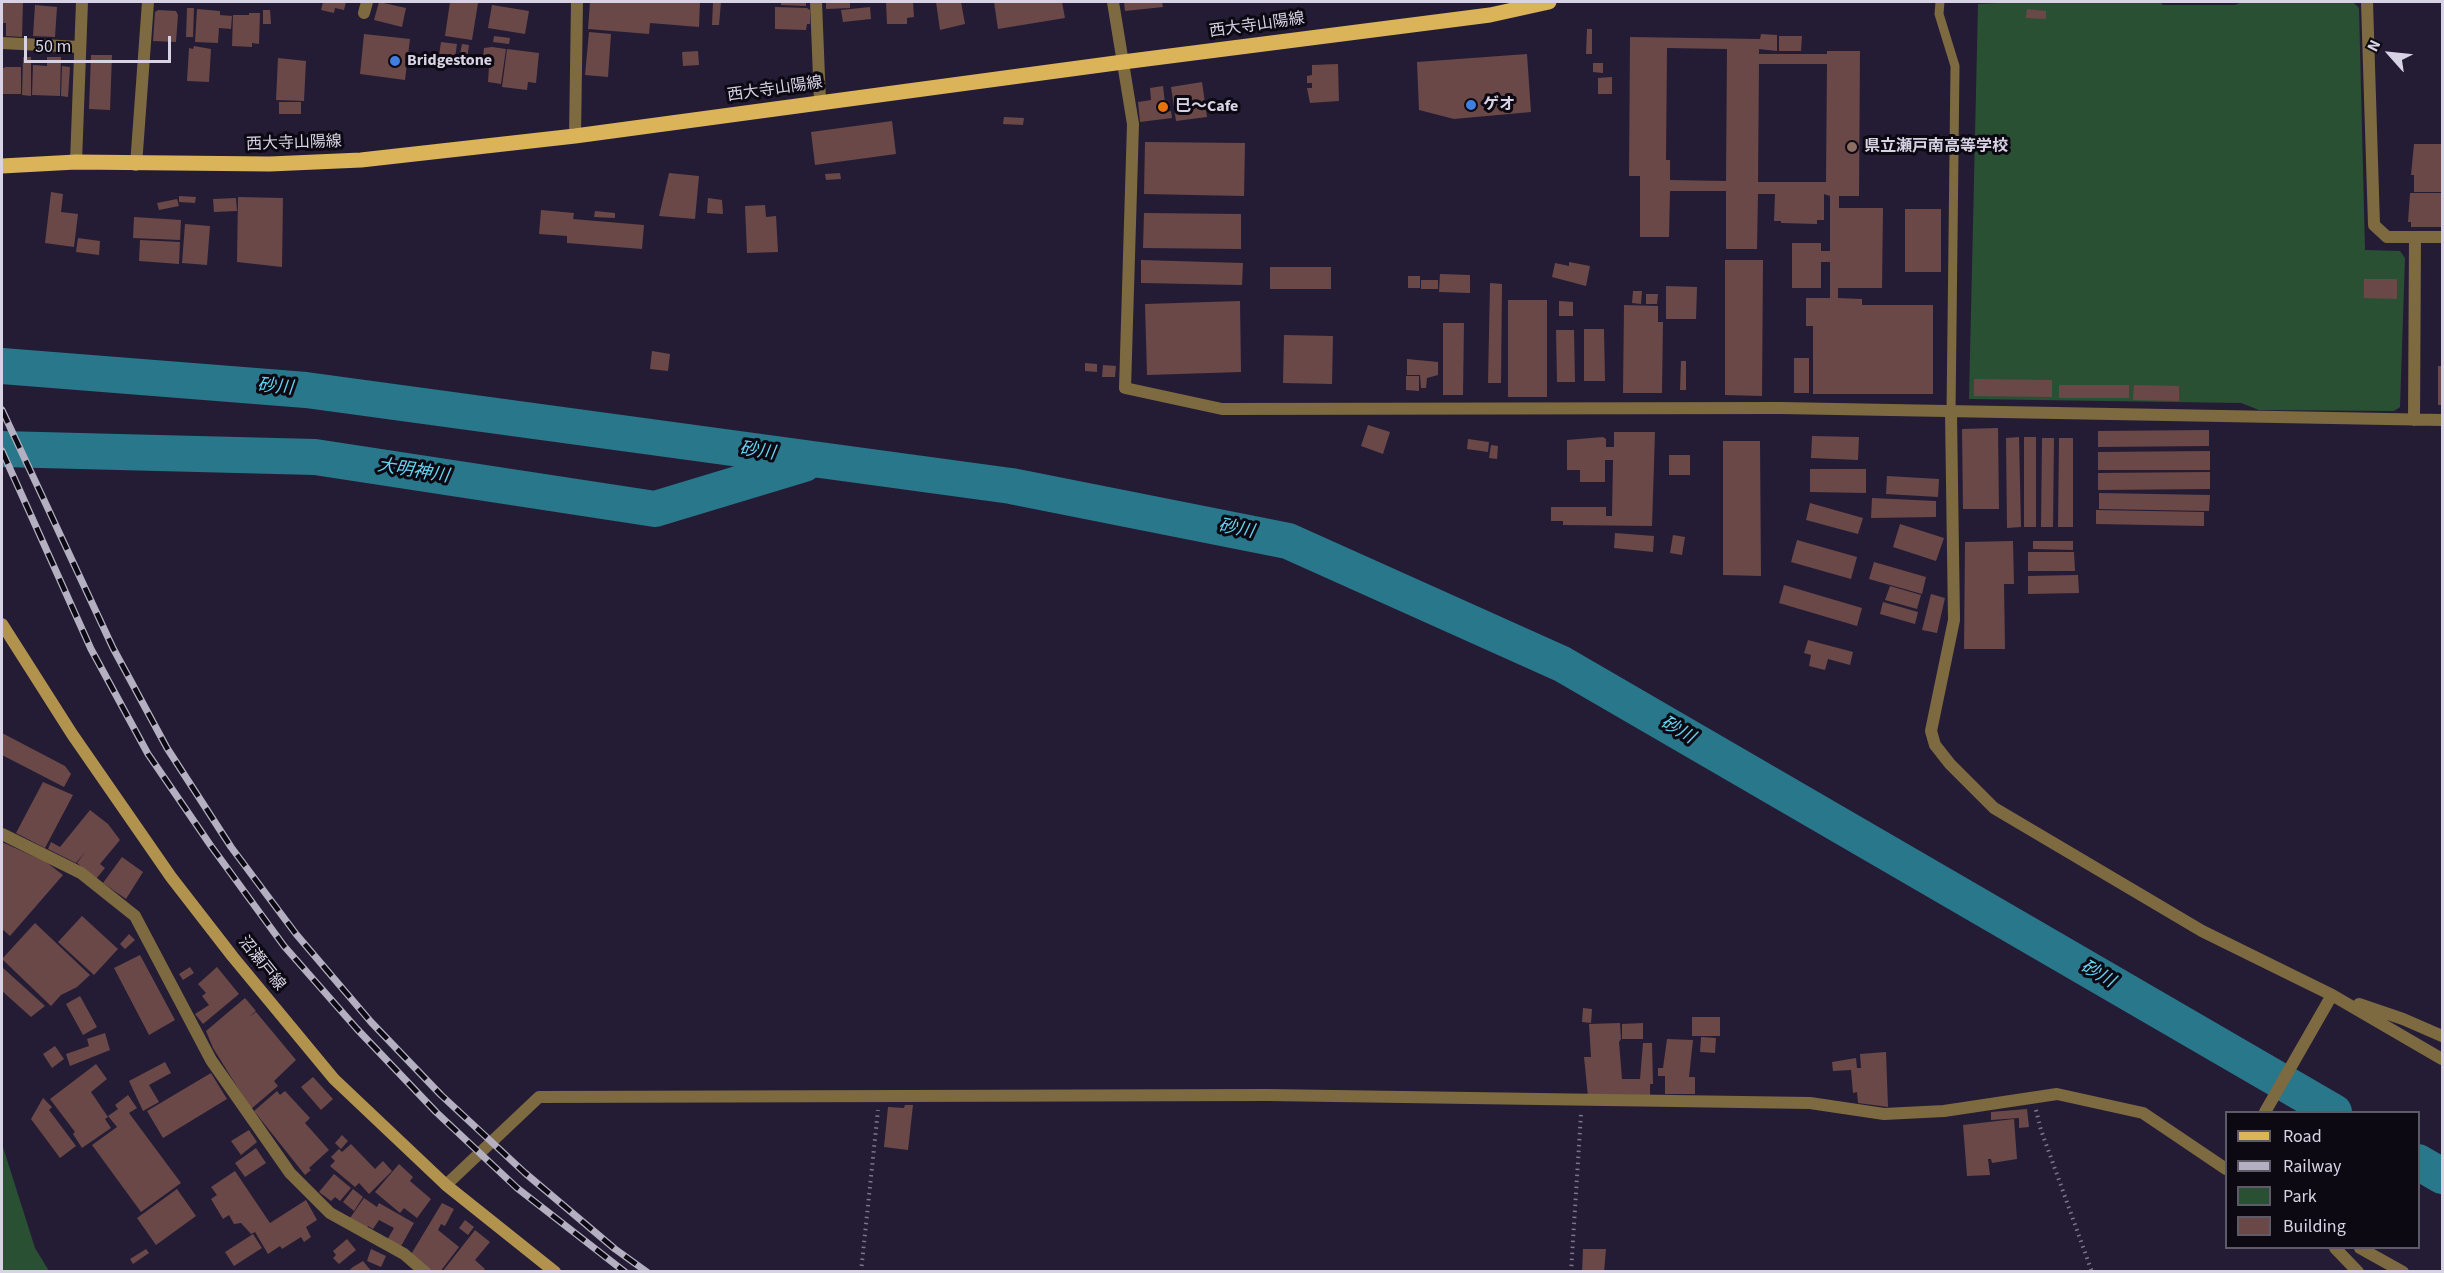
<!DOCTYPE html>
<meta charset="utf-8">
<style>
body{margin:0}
#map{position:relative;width:2444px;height:1273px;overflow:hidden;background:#241c35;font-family:"Source Sans 3",sans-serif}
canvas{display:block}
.frame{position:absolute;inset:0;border:3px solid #d8d3e4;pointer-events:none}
.legend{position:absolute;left:2225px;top:1111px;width:195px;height:138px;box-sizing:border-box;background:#0c0913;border:2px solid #5e5a67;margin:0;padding:8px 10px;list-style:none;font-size:18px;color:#d8d3e4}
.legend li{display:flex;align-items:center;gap:12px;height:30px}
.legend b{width:30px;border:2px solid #5e5a67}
.north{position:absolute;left:2360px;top:24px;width:60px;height:60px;-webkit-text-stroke:4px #0c0913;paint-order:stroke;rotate:297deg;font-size:16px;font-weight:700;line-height:24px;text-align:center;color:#d8d3e4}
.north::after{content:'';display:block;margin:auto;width:21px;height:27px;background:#d8d3e4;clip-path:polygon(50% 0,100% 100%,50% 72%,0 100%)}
.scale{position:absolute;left:24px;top:36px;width:147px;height:27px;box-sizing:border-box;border:3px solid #d8d3e4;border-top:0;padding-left:8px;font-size:18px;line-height:21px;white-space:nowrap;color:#d8d3e4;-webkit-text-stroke:4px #0c0913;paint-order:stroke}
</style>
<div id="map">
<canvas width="2444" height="1273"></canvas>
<div class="frame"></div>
<ul class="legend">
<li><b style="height:8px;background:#dbb358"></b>Road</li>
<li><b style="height:8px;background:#b5afc2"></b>Railway</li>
<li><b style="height:16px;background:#2a5034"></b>Park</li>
<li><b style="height:16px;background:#6a4847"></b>Building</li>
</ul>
<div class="north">N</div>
<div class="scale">50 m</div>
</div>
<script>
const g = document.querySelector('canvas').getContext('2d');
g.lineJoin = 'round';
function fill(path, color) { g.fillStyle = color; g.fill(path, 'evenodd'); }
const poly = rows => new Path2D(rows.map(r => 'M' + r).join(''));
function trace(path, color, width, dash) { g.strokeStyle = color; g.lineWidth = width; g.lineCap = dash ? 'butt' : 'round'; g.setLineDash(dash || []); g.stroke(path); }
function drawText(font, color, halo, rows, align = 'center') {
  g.font = font + ' "Source Sans 3","Noto Sans JP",sans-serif'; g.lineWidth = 6; g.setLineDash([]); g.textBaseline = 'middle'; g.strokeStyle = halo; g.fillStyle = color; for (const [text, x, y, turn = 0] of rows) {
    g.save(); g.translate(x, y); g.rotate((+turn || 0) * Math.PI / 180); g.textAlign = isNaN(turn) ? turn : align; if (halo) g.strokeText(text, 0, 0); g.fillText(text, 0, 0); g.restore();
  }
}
const green = poly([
 [2018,2,2160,2,2163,5,2235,5,2242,2,2353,2,2359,8,2365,250,2400,251,2405,258,2400,407,2394,411,2259,410,2241,403,1969,399,1978,4],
 [2,1144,35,1248,49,1271,2,1271]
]);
const river = poly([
 [2,366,306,390,1011,486,1288,541,1562,664,2334,1112],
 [2,449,315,457,655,509,804,464],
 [2418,1162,2442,1176]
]);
const building = poly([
 [2,2,23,2,22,37,6,36,6,23,2,23],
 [323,2,346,2,344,10,335,8,334,13,321,10],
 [379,2,406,8,402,27,374,20],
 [450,2,478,3,472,40,445,36],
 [590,2,700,2,699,27,650,23,649,34,588,29],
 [713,2,721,2,719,25,712,25],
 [781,2,806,2,806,6,781,5],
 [826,2,850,2,850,8,826,9],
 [886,2,913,2,914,17,907,18,907,24,887,24],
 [936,2,961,2,965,24,940,30],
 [994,2,1062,2,1065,18,998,29],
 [1124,2,1162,2,1163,7,1125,11],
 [35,5,57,7,55,37,33,36],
 [492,5,529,11,525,34,488,28],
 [775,7,807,8,810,10,810,24,807,24,806,30,775,29],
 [870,7,871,19,843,22,841,10],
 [187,8,194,8,193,37,186,37],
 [197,9,220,11,220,15,232,16,231,29,219,28,218,43,195,42],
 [2027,9,2046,11,2046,19,2026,18],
 [158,10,176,11,178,15,176,42,153,41,155,12],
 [263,10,270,10,271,24,263,24],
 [249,13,260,13,259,44,252,43,252,47,232,46,233,15,249,15],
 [1587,29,1592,29,1592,54,1586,54],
 [589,32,611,34,608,77,585,75],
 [364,34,410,39,405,80,360,74],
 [1761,34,1777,35,1777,51,1759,49,1759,54,1827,54,1827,51,1860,51,1859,196,1839,196,1839,208,1883,208,1882,288,1838,288,1838,298,1862,299,1862,305,1933,305,1933,394,1813,394,1813,326,1806,326,1806,298,1830,298,1830,262,1821,262,1821,288,1792,288,1792,243,1821,243,1821,251,1830,251,1830,196,1824,194,1824,220,1817,220,1817,224,1781,223,1781,221,1774,221,1775,194,1758,194,1757,249,1726,249,1726,191,1670,191,1669,237,1640,237,1640,176,1629,176,1630,37,1760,39],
 [1667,48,1727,49,1726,181,1670,180,1670,160,1666,160],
 [1759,64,1827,64,1826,182,1758,182],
 [494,36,510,38,509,44,493,42],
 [1779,36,1802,36,1801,51,1779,51],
 [441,42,457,44,454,65,438,63],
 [462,44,469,45,467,59,459,58],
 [194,46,211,49,209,82,187,81,189,48,193,49],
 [492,47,506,49,501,84,488,82,489,67,482,66,484,48],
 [507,49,539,53,536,83,528,82,527,90,502,87],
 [698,51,699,65,683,66,682,52],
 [1527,54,1531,112,1454,119,1419,110,1417,62],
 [91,55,112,55,110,110,89,109],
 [23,57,31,57,31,96,22,95],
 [47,57,61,57,60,96,32,95,33,65,47,66],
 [278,58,306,61,304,101,276,100],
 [1593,63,1603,63,1603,73,1593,72],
 [1338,64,1339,101,1310,103,1307,88,1312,88,1312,83,1307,83,1307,76,1312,75,1312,65],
 [62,66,70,67,68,97,61,96],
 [5,67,21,67,21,94,2,94,2,69],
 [1612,77,1612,94,1598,94,1598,78],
 [1202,82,1207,117,1176,121,1171,87],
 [1163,86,1166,112,1171,111,1172,118,1140,122,1138,102,1151,100,1150,88],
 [279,102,301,102,301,114,279,114],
 [1004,117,1024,118,1023,125,1003,124],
 [892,121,896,154,815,165,811,132],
 [1145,142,1245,143,1244,196,1144,194],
 [2414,144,2442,144,2441,192,2414,192,2414,175,2411,175],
 [669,173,699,176,695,219,659,216],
 [840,173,841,179,826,180,825,174],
 [51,192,63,194,61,212,78,214,74,247,45,243],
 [2410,193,2441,193,2441,227,2411,227,2411,222,2408,222],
 [179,196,196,197,195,203,179,202],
 [238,197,283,198,282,267,237,262],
 [236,198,237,211,214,212,213,199],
 [708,198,722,200,723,214,707,213],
 [177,199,179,206,159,210,157,203],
 [765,205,766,217,776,216,778,252,747,253,745,206],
 [1905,209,1941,209,1941,272,1905,272],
 [541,210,574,213,573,219,644,225,642,249,567,243,567,236,539,234],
 [595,211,615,213,615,218,594,217],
 [1144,213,1241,214,1241,249,1143,248],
 [134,217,181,220,180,240,133,238],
 [185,224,210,226,207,265,182,263],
 [78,238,100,241,99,255,76,252],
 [140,240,180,242,179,264,139,261],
 [1141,260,1243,263,1242,285,1141,283],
 [1725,260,1763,260,1762,396,1725,395],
 [1569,262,1590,266,1586,286,1552,277,1555,263,1569,266],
 [1270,267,1331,267,1331,289,1270,289],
 [1440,274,1470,275,1470,293,1439,292],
 [1408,276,1420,276,1420,288,1408,288],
 [2364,279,2397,279,2397,299,2364,298],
 [1421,280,1438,280,1438,289,1421,289],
 [1490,283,1502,284,1501,383,1488,383],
 [1666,286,1697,287,1696,319,1666,319],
 [1633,291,1642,291,1641,304,1632,303],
 [1646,294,1658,294,1657,304,1646,304],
 [1508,300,1547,300,1547,397,1508,397],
 [1240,301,1241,372,1147,375,1145,304],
 [1559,301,1573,302,1573,316,1559,316],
 [1624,305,1658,306,1658,322,1663,322,1662,393,1623,393],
 [1443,323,1464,323,1463,395,1443,395],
 [1584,329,1604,329,1605,381,1584,381],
 [1556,330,1574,330,1575,382,1557,382],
 [1284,335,1333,336,1332,384,1283,383],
 [652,351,670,354,668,371,650,369],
 [1794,358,1809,358,1809,393,1794,393],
 [1407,359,1438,362,1438,375,1427,378,1426,388,1421,388,1420,375,1407,375],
 [1681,361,1686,361,1686,390,1680,390],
 [1085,363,1097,364,1097,372,1085,371],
 [1103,365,1116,366,1115,377,1102,377],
 [2438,366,2442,366,2442,405,2438,405],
 [1406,376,1419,376,1419,391,1406,390],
 [1974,379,2052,380,2052,397,1974,396],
 [2059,385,2129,385,2129,398,2059,398],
 [2134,385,2179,386,2179,401,2133,400],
 [1368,425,1390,432,1383,454,1361,446],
 [1998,428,1999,509,1963,509,1962,429],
 [2209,430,2209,446,2098,447,2098,431],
 [1614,432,1655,432,1652,526,1563,525,1563,521,1551,521,1551,507,1606,507,1606,516,1612,516,1613,460,1605,460,1605,482,1580,482,1580,470,1567,470,1567,440,1603,437,1606,439,1606,447,1614,447],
 [1812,436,1859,437,1858,460,1811,458],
 [2019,437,2021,527,2007,528,2006,438],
 [2024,437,2036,437,2036,527,2024,527],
 [2042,438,2054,438,2053,527,2041,527],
 [2059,438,2073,438,2073,527,2058,527],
 [1468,439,1489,442,1488,452,1467,449],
 [1723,441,1760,441,1761,576,1723,575],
 [1491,445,1498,446,1497,459,1489,458],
 [2210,451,2210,470,2098,470,2098,452],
 [1669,455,1690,455,1690,475,1669,475],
 [1810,469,1866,469,1866,493,1810,492],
 [2210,472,2210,489,2098,490,2098,473],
 [1887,476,1939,479,1938,497,1886,494],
 [2099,493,2210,495,2209,511,2099,509],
 [1872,498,1936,501,1936,517,1871,518],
 [1810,503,1863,518,1858,534,1806,520],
 [2096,510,2204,512,2204,526,2096,524],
 [1900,524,1944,538,1936,561,1893,547],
 [1615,533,1654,536,1653,552,1614,548],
 [1673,535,1685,537,1682,555,1670,553],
 [1797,540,1857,557,1851,579,1791,562],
 [2013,541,2014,584,2004,584,2005,649,1964,649,1965,542],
 [2033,541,2073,541,2073,550,2033,549],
 [2028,552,2074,552,2075,571,2028,571],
 [1874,562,1926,577,1922,594,1869,579],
 [2078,575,2079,593,2028,594,2028,576],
 [1784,585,1862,608,1857,626,1779,603],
 [1890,586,1921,595,1917,609,1885,600],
 [1931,594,1945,598,1937,633,1922,630],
 [1883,602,1918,612,1915,624,1880,614],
 [1808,640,1853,652,1850,665,1828,659,1825,670,1809,666,1811,655,1804,653],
 [2,733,65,766,71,774,64,787,2,755],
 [43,782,73,795,45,848,16,833],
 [90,810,108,824,120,840,100,864,105,868,96,879,77,863,86,851,76,863,48,849,51,842,60,847],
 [2,842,46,862,63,875,10,936,2,929],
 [122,857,143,872,126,899,103,883],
 [82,916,118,949,94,975,58,942],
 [35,923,90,975,77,987,61,995,51,1006,2,959],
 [129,934,135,940,125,949,120,944],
 [140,955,175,1020,149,1035,114,968],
 [2,967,45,1006,31,1017,2,991],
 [190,967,194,973,183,980,179,974],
 [217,967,239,994,203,1024,195,1014,209,1005,202,996,206,993,198,984],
 [80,996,97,1027,83,1035,66,1004],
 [245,998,256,1011,249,1017,256,1012,296,1060,274,1081,278,1086,251,1109,213,1048,206,1031],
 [1583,1008,1592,1009,1591,1023,1582,1022],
 [1692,1017,1720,1017,1720,1036,1692,1036],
 [1620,1023,1621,1039,1619,1042,1622,1079,1640,1079,1643,1043,1652,1043,1653,1084,1650,1084,1650,1095,1588,1097,1584,1057,1591,1057,1589,1024],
 [1643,1023,1643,1039,1622,1039,1622,1024],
 [105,1033,110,1050,70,1066,66,1054,89,1046,87,1039],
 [1701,1037,1716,1038,1715,1053,1700,1052],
 [1667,1039,1693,1040,1689,1077,1695,1077,1695,1094,1665,1094,1665,1076,1658,1076,1658,1068,1663,1068],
 [55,1046,64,1059,52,1068,43,1054],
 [1886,1052,1888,1107,1858,1103,1857,1092,1853,1093,1851,1070,1833,1071,1832,1062,1856,1058,1857,1068,1861,1068,1860,1054],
 [165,1062,171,1073,149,1085,159,1102,143,1111,129,1081],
 [96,1064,107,1079,91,1092,108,1117,105,1119,111,1128,82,1148,73,1134,75,1132,50,1099],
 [211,1073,227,1099,163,1138,147,1111],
 [313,1077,333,1099,321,1110,301,1087],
 [277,1091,280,1095,285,1091,310,1118,305,1123,329,1150,309,1168,311,1170,305,1175,254,1111],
 [128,1095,137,1108,129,1113,181,1183,141,1212,92,1145,117,1127,108,1116,118,1109,115,1105],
 [43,1098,52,1107,49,1110,76,1146,60,1158,31,1119],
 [905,1105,913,1105,908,1150,884,1147,888,1107,904,1108],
 [2027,1109,2029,1127,2019,1128,2019,1118,1991,1120,1991,1112],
 [2014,1119,2017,1159,1992,1163,1991,1159,1988,1159,1990,1175,1967,1176,1963,1125],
 [249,1130,257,1142,241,1155,231,1141],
 [342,1135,348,1141,341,1149,335,1143],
 [351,1144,375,1169,383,1161,392,1171,369,1194,359,1183,355,1187,330,1166,335,1161,331,1157,339,1149,342,1152],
 [256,1148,266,1163,245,1177,235,1163],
 [399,1164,413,1177,410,1181,431,1199,417,1218,404,1208,400,1213,375,1192],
 [235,1171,270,1223,306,1200,317,1220,306,1227,311,1237,304,1242,301,1237,282,1249,280,1246,268,1254,255,1232,251,1234,241,1223,234,1224,229,1215,223,1219,211,1199,217,1195,211,1187],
 [334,1174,351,1188,340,1201,335,1197,331,1201,319,1192],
 [177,1189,196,1216,156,1245,137,1218],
 [353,1189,363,1197,354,1211,343,1202],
 [364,1198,377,1207,379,1203,414,1223,400,1248,387,1240,394,1228,379,1220,373,1229,368,1226,366,1229,350,1218],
 [442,1203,454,1209,445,1226,441,1224,438,1230,459,1247,440,1272,429,1272,410,1256],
 [465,1220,474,1227,468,1235,459,1228],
 [475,1230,490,1242,475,1260,485,1269,482,1272,442,1272],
 [253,1234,262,1248,234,1266,225,1252],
 [347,1239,356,1250,339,1264,333,1258,336,1255,333,1251],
 [146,1249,149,1253,133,1264,130,1259],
 [371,1249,386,1256,381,1267,367,1261],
 [1583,1249,1606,1249,1604,1272,1582,1272],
 [363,1261,372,1272,347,1272,353,1267]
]);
const path = poly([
 [2036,1110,2041,1130,2092,1272],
 [861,1272,878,1110],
 [1571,1272,1581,1114]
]);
const lane = poly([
 [1940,2,1939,14,1955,66,1951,413]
]);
const street = poly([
 [816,2,820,102],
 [1113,2,1133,124,1125,388,1222,409,1781,408,2442,420],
 [2367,2,2374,225,2387,237,2415,237,2414,420],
 [364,13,367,2],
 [2,43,80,47],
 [575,136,577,2],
 [76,162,82,2],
 [136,165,148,2],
 [2415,237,2442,237],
 [1951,413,1954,620,1931,731,1935,745,1950,764,1994,808,2202,931,2332,995,2442,1059],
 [2,834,81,873,135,916,211,1060,290,1173,330,1213,404,1254,425,1272],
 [2359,1004,2403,1019,2442,1036],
 [2265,1112,2332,995],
 [446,1185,539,1097,1267,1095,1810,1103,1884,1114,1944,1111,2057,1094,2143,1113,2226,1169],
 [2335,1248,2358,1272],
 [2360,1248,2403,1272]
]);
const secondary = poly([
 [2,624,72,734,171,877,233,957,334,1079,446,1185,555,1272]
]);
const primary = poly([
 [2,166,76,162,270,164,361,160,575,136,1123,62,1490,15,1549,2]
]);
const rail = poly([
 [2,410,113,648,167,748,231,847,296,934,371,1022,441,1095,525,1173,615,1249,647,1272],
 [2,451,91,649,148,754,211,846,284,946,357,1029,436,1112,517,1188,625,1272]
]);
const markers = [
 [395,61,6,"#3f7fe0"],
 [1471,105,6,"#3f7fe0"],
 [1163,107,6,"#e8710a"],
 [1852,147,6,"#8d6e63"]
];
const streetNames = [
 ["西大寺山陽線",1257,26,-8],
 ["西大寺山陽線",775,90,-8],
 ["西大寺山陽線",294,144,-2],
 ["沼瀬戸線",261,964,51]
];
const poiNames = [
 ["Bridgestone",407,61],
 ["ゲオ",1483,105],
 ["巳～Cafe",1175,107],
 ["県立瀬戸南高等学校",1864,147]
];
const waterNames = [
 ["砂川",275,388,5],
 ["砂川",757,452,8],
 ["大明神川",413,472,9],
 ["砂川",1236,530,11],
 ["砂川",1677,731,30],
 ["砂川",2097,975,30]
];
fill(green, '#2a5034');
trace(river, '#29778b', 36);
fill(building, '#6a4847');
trace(path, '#7c768b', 4, [1.5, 4.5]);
trace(lane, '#7d6a41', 9);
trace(street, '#7d6a41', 12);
trace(secondary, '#b2934e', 12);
trace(primary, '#dbb358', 15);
trace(rail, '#b5afc2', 7);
trace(rail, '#0c0913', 4.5, [14]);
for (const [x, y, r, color] of markers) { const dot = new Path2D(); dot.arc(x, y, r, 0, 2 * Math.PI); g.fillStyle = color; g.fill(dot); trace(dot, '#0c0913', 2); }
drawText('16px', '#d8d3e4', '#0c0913', streetNames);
drawText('bold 16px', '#d8d3e4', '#0c0913', poiNames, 'left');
drawText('italic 18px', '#63d4f1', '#0c0913', waterNames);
</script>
